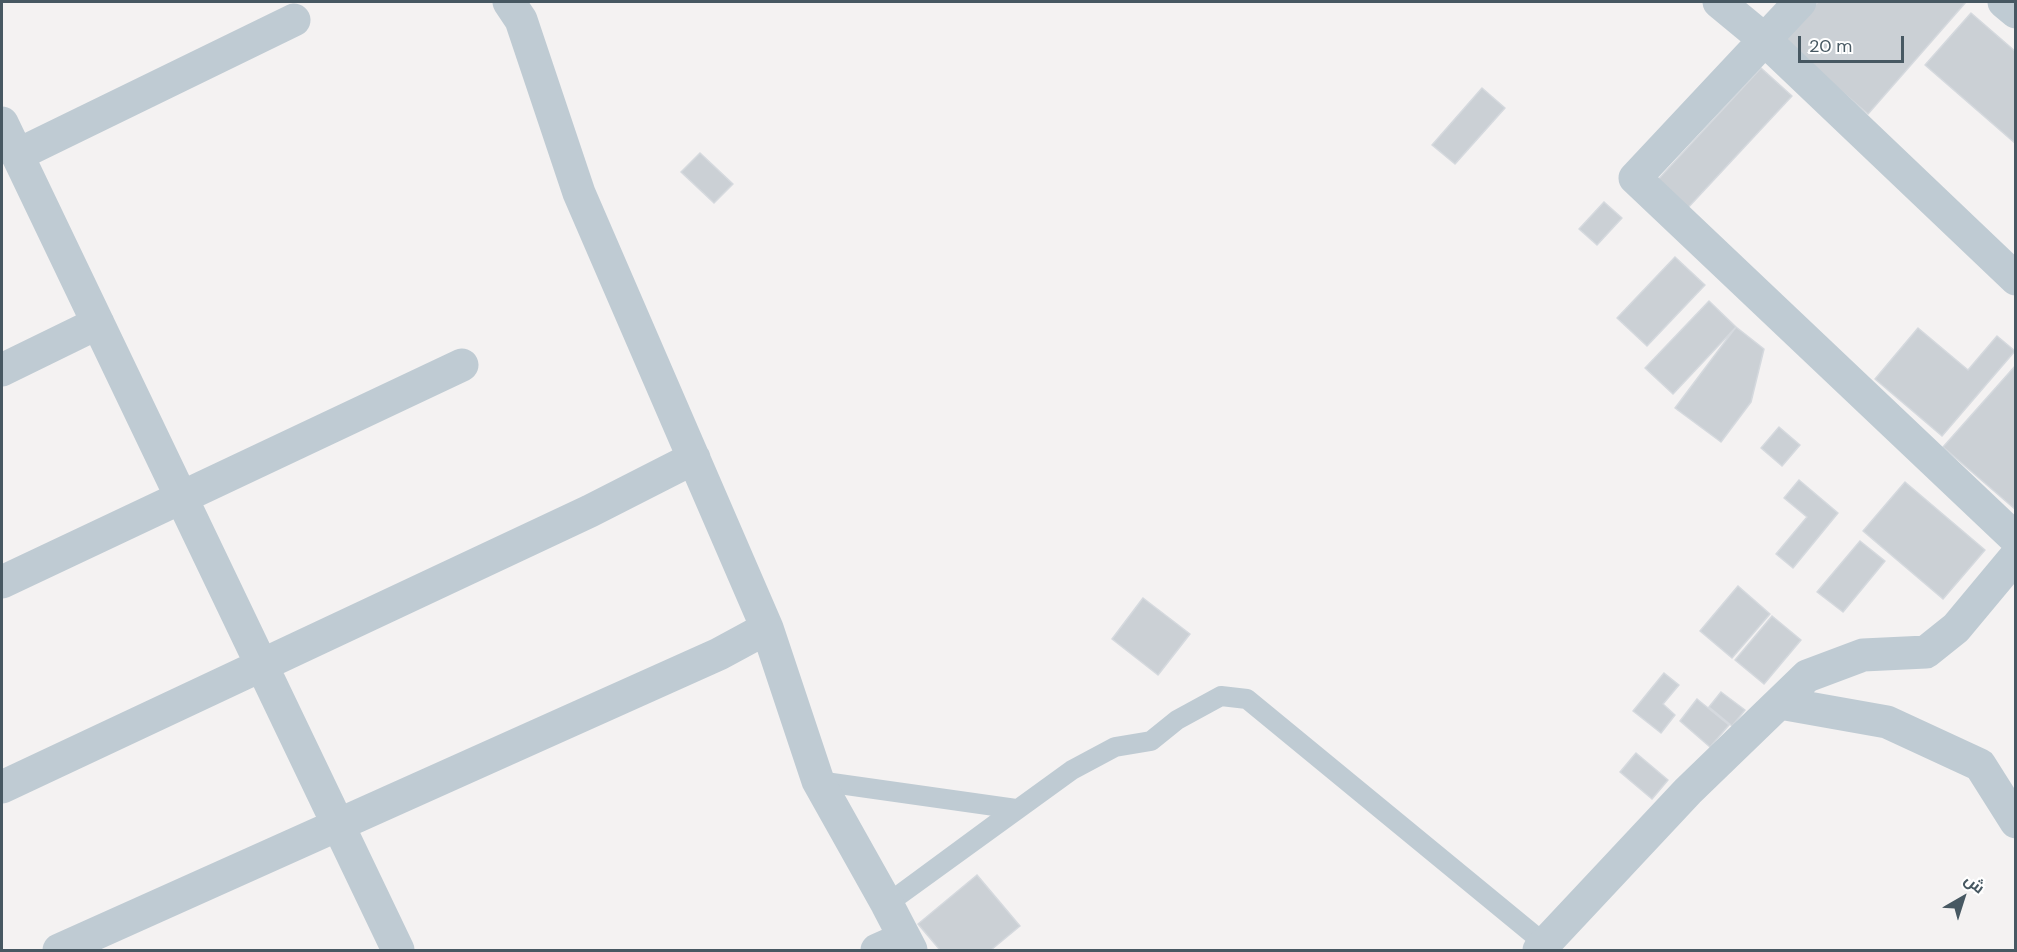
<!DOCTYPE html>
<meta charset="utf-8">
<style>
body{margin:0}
#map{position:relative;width:2017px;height:952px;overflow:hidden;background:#f4f2f2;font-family:"DM Sans",Cairo,sans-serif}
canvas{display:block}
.frame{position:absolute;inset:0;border:3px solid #475862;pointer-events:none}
.north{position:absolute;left:1933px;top:868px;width:60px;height:60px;-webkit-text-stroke:4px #fff;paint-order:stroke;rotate:39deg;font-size:16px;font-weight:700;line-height:24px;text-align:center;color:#475862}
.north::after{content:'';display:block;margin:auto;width:21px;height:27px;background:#475862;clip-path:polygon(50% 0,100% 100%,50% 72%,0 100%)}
.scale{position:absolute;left:1798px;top:36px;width:106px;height:27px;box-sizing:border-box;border:3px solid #475862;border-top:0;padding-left:8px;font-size:18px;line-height:21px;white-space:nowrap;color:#475862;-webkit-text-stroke:4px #fff;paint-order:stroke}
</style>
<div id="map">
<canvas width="2017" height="952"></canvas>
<div class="frame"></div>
<div class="north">ش</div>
<div class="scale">20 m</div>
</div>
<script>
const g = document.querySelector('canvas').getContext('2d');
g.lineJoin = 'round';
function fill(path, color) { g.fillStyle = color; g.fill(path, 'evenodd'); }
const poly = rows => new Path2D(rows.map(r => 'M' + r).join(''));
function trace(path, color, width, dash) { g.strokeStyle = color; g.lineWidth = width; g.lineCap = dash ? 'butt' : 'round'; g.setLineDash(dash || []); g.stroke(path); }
const building = poly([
 [1818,2,1966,2,1868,114,1783,41,1818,2],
 [1971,13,2016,52,2016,144,1925,65,1971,13],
 [1761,68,1792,96,1684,212,1654,184,1761,68],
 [1482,88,1505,108,1455,164,1432,145,1482,88],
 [700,153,733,184,714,203,681,172,700,153],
 [1604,202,1622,218,1597,245,1579,229,1604,202],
 [1675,257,1705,285,1647,346,1617,318,1675,257],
 [1709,301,1736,327,1673,394,1645,368,1709,301],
 [1736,327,1764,349,1751,402,1721,442,1675,408,1736,327],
 [1918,328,1968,370,1997,336,2015,351,1942,436,1875,379,1918,328],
 [2016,365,2016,510,1943,447,2016,365],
 [1779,427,1800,445,1782,466,1761,448,1779,427],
 [1799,480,1838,513,1793,568,1776,554,1807,517,1784,498,1799,480],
 [1905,482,1985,550,1943,599,1863,531,1905,482],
 [1860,541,1885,561,1843,612,1817,592,1860,541],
 [1738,586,1770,614,1732,658,1700,631,1738,586],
 [1143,598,1190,634,1158,675,1112,639,1143,598],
 [1772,616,1801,640,1764,684,1735,660,1772,616],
 [1664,673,1679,685,1663,704,1675,715,1661,733,1633,711,1664,673],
 [1721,692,1745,710,1732,726,1709,707,1721,692],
 [1697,699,1729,725,1710,747,1680,721,1697,699],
 [1636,753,1668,780,1652,799,1620,772,1636,753],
 [977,875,1020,926,991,950,940,950,918,924,977,875]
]);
const service = poly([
 [818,781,1016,809],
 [1016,809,887,904,1072,770,1115,747,1151,741,1177,720,1221,696,1247,699,1545,944]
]);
const minor = poly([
 [509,2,521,20,579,193,767,628,818,781,887,904,911,950],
 [1719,2,1765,40,2016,279],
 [1800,2,1635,178,2016,539],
 [2004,2,2016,12],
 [2,123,398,950],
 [17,155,294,20],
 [2,370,98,323],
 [2,582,462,365],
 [1780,703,1887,722,1980,765,2016,822],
 [2,787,590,511,694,458],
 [59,950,719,654,767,628],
 [877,950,904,938],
 [1539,950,1688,791,1807,676,1863,655,1926,652,1956,628,2016,556]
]);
fill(building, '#cbd0d5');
trace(building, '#d5d9de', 1.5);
trace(service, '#bfcbd3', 20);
trace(minor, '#bfcbd3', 33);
</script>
